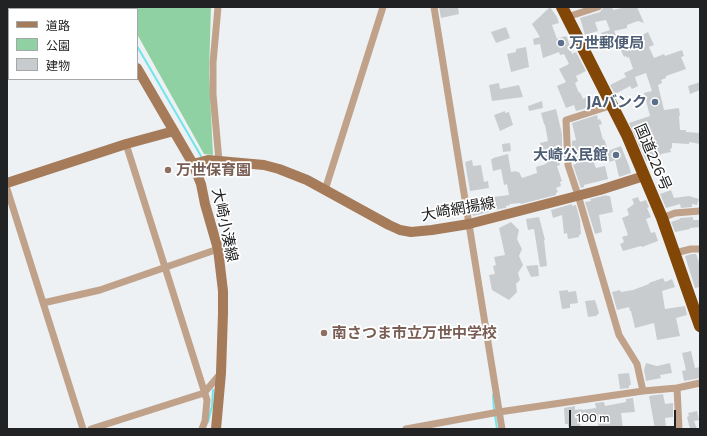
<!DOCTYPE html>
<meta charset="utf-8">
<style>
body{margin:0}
#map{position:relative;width:707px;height:436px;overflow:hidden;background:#edf1f4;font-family:Commissioner,"Noto Sans JP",sans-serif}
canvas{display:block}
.frame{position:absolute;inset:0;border:8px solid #212223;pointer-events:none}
.legend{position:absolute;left:8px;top:8px;width:130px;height:72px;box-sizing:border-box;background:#fff;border:1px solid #a6a7a7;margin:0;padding:5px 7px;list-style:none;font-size:12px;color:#212223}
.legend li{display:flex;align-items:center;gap:8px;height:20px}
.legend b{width:20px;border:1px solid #a6a7a7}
.scale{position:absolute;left:569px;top:410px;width:107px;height:18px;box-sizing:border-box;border:2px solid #212223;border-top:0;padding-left:5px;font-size:12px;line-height:14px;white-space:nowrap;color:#212223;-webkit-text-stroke:3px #fff;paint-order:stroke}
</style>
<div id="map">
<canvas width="707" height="436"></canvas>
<div class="frame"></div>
<ul class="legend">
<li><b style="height:5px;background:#a67b59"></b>道路</li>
<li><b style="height:11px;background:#8fd1a2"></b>公園</li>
<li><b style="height:11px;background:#c9cccf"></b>建物</li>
</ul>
<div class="scale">100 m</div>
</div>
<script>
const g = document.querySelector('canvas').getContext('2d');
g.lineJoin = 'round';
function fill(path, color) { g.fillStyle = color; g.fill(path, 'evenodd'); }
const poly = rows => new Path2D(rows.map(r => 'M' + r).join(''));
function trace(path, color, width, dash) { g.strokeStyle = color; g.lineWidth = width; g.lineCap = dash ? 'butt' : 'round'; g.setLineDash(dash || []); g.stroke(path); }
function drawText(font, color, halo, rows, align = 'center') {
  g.font = font + ' Commissioner,"Noto Sans JP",sans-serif'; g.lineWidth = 3.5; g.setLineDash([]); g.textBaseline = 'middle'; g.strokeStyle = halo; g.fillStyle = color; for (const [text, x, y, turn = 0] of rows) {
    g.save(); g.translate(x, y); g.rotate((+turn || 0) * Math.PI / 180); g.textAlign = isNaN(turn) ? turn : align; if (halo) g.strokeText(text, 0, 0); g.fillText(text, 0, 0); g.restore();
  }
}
const green = poly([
 [122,7,211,7,209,73,213,155,204,154,137,34,137,9,123,9]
]);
const stream = poly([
 [115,7,116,9],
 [137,46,201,156],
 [493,395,494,411],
 [495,415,497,429],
 [208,422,212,406,213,390]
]);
const building = poly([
 [439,7,458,7,459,14,441,18],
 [550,7,557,17,559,23,552,25,557,39,565,36,567,37,572,54,576,52,586,71,576,76,578,81,575,83,579,93,580,92,583,99,591,95,593,98,597,97,601,104,576,111,574,105,566,108,557,86,566,82,559,69,569,64,564,54,560,55,559,52,543,58,540,44,534,45,533,39,540,37,532,24],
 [606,7,612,7,613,10,626,7,637,7,644,23,638,21,627,25,627,28,614,31,620,44,610,48,601,33,610,30,606,20,595,22,598,31,585,35,580,18,600,12,603,8],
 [506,27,510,38,496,43,491,32],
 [648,32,654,45,649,47,654,58,664,54,665,56,682,50,684,56,681,57,686,69,666,76,666,78,661,80,662,83,658,85,664,110,679,108,680,116,679,116,680,130,686,130,686,132,700,133,700,144,689,142,689,144,672,143,672,148,670,149,671,152,661,154,661,155,646,161,629,123,650,116,644,93,652,91,646,73,635,77,638,86,632,89,630,86,615,94,610,85,626,77,624,73,633,69,629,57,627,58,626,56,624,57,619,46,643,36,642,35],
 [526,47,529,67,511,72,507,54,516,52,516,49],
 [700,82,700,90,690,94,688,86],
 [499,83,500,89,519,85,523,97,492,101,489,85],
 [542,101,543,108,529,111,528,106],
 [556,109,562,134,562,151,556,153,560,165,557,166,562,181,560,182,561,186,556,188,558,192,556,193,556,195,521,204,520,203,510,204,510,205,506,206,506,208,492,210,492,211,473,216,470,200,509,195,507,184,504,185,501,169,493,171,491,159,493,159,493,158,508,154,511,172,516,171,517,172,519,172,522,178,537,173,536,167,546,164,540,143,548,141,545,125,544,124,541,113],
 [505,111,505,113,509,112,513,125,500,131,494,115],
 [597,115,598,120,600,119,602,124,599,125,603,140,604,139,607,147,591,151,593,158,592,158,596,168,605,166,608,179,584,185,584,187,581,188,573,165,576,164,572,149,572,141,576,140,572,123],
 [510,143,511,151,503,152,502,144],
 [621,146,629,166,631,173,619,177,615,160,610,162,605,152],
 [472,160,473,166,481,165,484,182,488,181,489,188,470,191,465,162],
 [671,190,674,198,689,196,699,199,697,205,692,204,692,207,681,208,680,204,666,208,660,194],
 [607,195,607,196,610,196,613,212,599,215,602,232,595,234,585,202,591,201,590,199],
 [638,197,640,202,646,200,649,207,647,208,651,217,646,219,651,233,655,232,658,241,642,247,641,246,623,251,620,244,624,242,622,237,628,235,622,218,629,215,627,209,634,204,632,199],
 [572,204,572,206,576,205,580,220,581,234,579,235,579,237,568,239,567,233,564,234,562,215,553,218,551,210],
 [539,217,545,240,544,240,547,266,540,267,534,229,528,230,526,219],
 [693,217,693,220,699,220,700,227,690,228,690,229,675,232,671,222,680,219,680,218],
 [511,222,519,230,517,239,522,249,519,256,523,265,518,273,520,280,516,284,517,292,509,300,492,290,489,275,495,274,493,266,496,265,494,257,505,255,499,228],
 [692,254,696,254,700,265,700,287,695,288,685,256],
 [538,265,539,276,531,277,526,266],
 [663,278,665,282,672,279,675,287,662,291,665,309,685,306,687,315,676,318,680,336,657,340,654,323,635,328,631,311,630,311,629,307,617,310,612,292,620,290,621,292,633,290,649,284,649,283],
 [568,290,568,292,576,291,578,303,570,304,570,308,562,309,559,291],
 [595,300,599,313,596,316,588,317,585,301],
 [691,351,695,368,700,367,700,378,684,381,682,371,686,370,682,353],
 [646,363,657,366,670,363,672,373,660,375,661,378,646,381,644,370],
 [629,373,631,385,629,385,629,388,620,389,618,374],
 [663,394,665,404,673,403,673,417,665,418,666,427,655,429,649,396],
 [633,398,635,412,621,413,623,429,599,429,597,416,583,418,583,421,580,422,581,429,569,429,568,424,565,424,564,408,575,406,575,410,582,409,582,410,596,408,595,403,604,402,605,406,626,402,626,399],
 [697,411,699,420,694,421,697,429,690,429,687,417,689,416,688,413]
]);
const street = poly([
 [218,7,213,63,213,94,219,161],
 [434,7,502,429],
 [567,17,598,7],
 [613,105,566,120,568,165,578,195,619,335,637,364,643,391],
 [126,144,207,400,205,421,202,429],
 [7,189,83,429],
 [325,190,383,7],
 [662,218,675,213,700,211],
 [675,253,691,249,700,249],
 [43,303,100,290,218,249],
 [677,388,679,429],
 [91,429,204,393,221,373],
 [406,429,499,412,643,391,677,388,700,383]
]);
const secondary = poly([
 [101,7,102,9],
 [137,68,193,164,201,184,205,204,218,249,223,291,223,313,221,373,216,429],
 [193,164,208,160,264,165,279,169,307,180,389,225,400,230,411,232,432,230,469,224,600,190,644,176],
 [7,183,126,144,174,131]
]);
const highway = poly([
 [562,7,627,135,662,218,700,326]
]);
const markers = [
 [561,43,4,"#5c6f8a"],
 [655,102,4,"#5c6f8a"],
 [616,155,4,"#5c6f8a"],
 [168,170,4,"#8d6e63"],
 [324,333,4,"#8d6e63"]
];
const serviceNames = [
 ["万世郵便局",569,43,"left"],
 ["JAバンク",647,102],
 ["大崎公民館",608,155]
];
const streetNames = [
 ["国道226号",653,157,67],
 ["大崎網揚線",458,209,-10],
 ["大崎小湊線",225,225,78]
];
const educationNames = [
 ["万世保育園",176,170],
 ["南さつま市立万世中学校",332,333]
];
fill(green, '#8fd1a2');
trace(stream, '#71e5eb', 2);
fill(building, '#c9cccf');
trace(street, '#c0a28b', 7);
trace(secondary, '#a67b59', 10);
trace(highway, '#824606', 12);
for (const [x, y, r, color] of markers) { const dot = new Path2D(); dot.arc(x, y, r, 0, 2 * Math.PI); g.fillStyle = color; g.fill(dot); trace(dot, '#fff', 1.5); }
drawText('bold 15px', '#4e5e75', '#fff', serviceNames, 'right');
drawText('15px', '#212223', '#fff', streetNames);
drawText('bold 15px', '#785e54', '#fff', educationNames, 'left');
</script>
